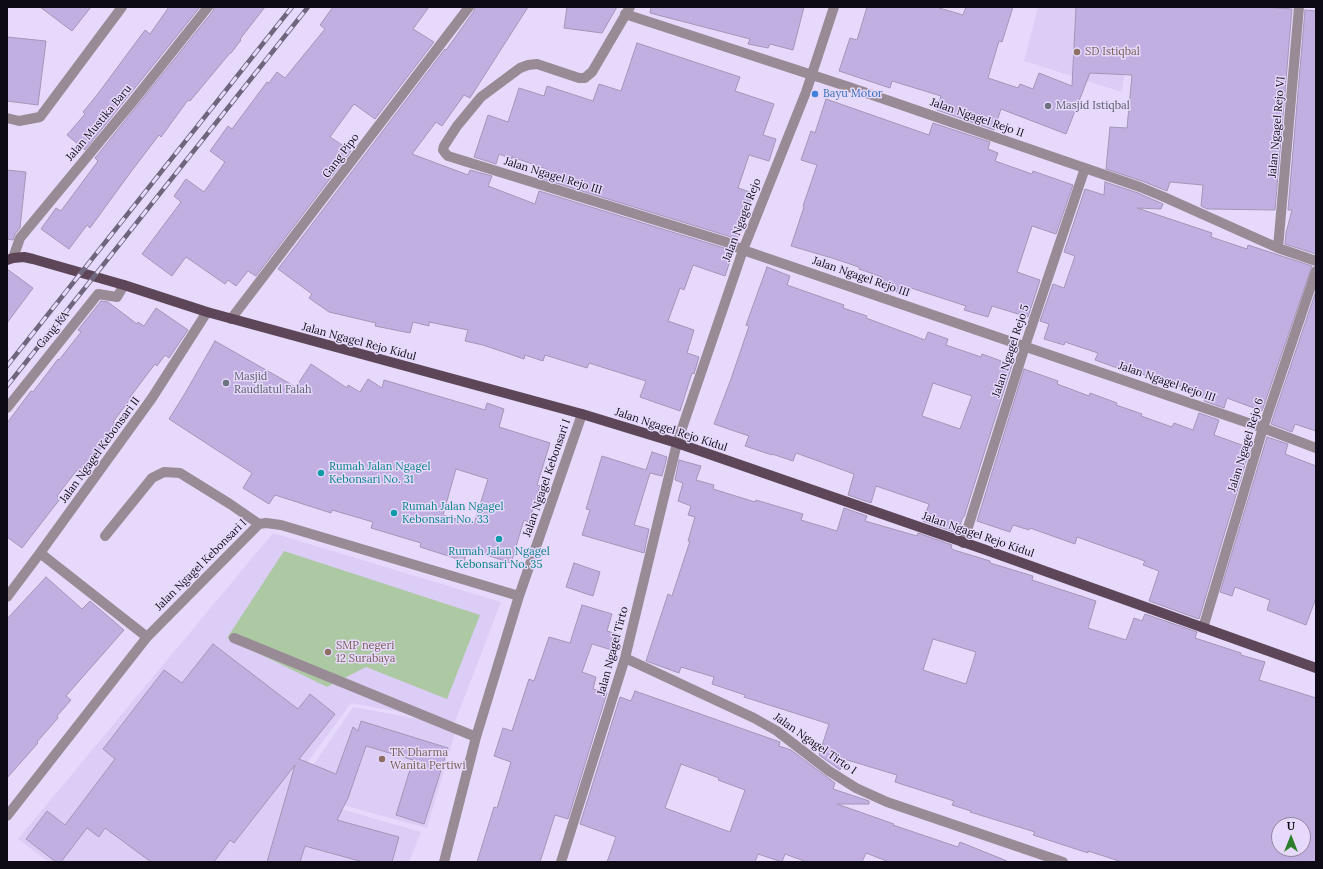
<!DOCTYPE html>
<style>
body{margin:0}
#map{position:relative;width:1323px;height:869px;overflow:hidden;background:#e6d9fc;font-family:Lora,serif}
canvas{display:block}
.frame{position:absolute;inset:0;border:8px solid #0e0a15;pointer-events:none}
.north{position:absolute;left:1271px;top:817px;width:40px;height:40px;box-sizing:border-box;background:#e6d9fc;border:1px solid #9086a0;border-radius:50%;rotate:0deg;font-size:11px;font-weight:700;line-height:16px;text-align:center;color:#0e0a15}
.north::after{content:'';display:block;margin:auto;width:14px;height:18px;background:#2b7e2a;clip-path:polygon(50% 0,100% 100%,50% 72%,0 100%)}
</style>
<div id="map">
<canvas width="1323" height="869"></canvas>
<div class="frame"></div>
<div class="north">U</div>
</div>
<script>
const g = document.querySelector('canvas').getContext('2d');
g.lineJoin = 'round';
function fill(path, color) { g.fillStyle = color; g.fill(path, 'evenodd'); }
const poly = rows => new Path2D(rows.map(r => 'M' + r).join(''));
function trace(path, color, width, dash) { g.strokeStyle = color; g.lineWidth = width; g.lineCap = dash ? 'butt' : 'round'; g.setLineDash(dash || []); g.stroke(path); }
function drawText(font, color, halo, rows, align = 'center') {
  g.font = font + ' Lora,serif'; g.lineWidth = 3; g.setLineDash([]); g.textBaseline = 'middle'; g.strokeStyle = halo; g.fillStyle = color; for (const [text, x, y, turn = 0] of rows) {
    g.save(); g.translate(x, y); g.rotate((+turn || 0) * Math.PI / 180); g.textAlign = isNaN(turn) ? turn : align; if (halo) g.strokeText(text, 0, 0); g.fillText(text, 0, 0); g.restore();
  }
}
const built = poly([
 [1038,7,1204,7,1129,39,1122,92,1024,61],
 [273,533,501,602,455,722,351,703,285,793,421,832,409,862,49,862,18,839],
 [353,707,457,726,427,828,295,792]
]);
const green = poly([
 [284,551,480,615,447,699,366,667,327,687,227,638]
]);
const building = poly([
 [40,7,91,7,72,31,40,7],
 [169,7,200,7,85,150,67,135,85,114,83,112,97,95,145,30,150,34,169,7],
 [214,7,265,7,240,39,241,40,231,53,230,53,190,101,188,100,161,137,159,135,130,173,90,228,87,225,69,249,41,229,56,208,61,211,98,161,95,158,213,11,214,7],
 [333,7,429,7,413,29,434,42,375,119,354,104,330,137,351,151,256,276,248,271,236,286,228,280,225,284,186,257,172,276,142,254,181,202,174,196,186,179,204,192,225,162,210,151,228,126,232,129,267,82,269,83,277,72,285,78,325,29,320,25,333,7],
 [475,7,528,7,470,98,464,95,442,126,436,122,412,154,468,175,470,170,492,176,488,186,535,204,539,191,724,248,733,252,725,276,693,265,684,290,680,288,668,321,694,330,687,353,699,357,694,374,692,373,680,411,640,397,646,381,589,363,587,368,545,355,543,361,525,355,524,359,483,345,465,341,468,330,429,322,429,326,413,322,410,333,375,326,376,323,329,312,309,298,312,294,278,269,445,49,446,50,474,11,475,7],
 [567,7,617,7,602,33,564,28,567,7],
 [651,7,804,7,793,50,770,44,768,48,748,44,750,39,650,13,651,7],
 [867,7,936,7,963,15,966,7,1013,7,1002,42,999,41,988,78,1018,88,1020,84,1033,89,1039,73,1072,86,1076,7,1264,7,1292,9,1275,210,1207,209,1201,206,1203,185,1170,182,1167,191,1142,181,1106,169,1110,127,1127,128,1132,75,1090,73,1066,134,1001,109,994,130,937,110,941,96,892,81,890,88,839,71,850,38,857,40,867,7],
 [1305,10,1316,11,1316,254,1285,244,1286,233,1292,210,1288,210,1305,10],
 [7,37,46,41,38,105,7,101,7,37],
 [637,43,740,77,735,91,774,104,763,135,776,139,769,161,749,155,738,188,753,193,737,240,728,236,543,179,547,169,512,157,512,159,499,154,496,164,474,157,488,115,508,122,519,88,544,96,547,86,593,101,599,84,621,91,637,43],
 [826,99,929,135,933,123,990,142,988,149,998,153,995,161,1032,174,1033,171,1073,185,1056,234,1032,226,1017,272,1040,280,1028,317,992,306,988,317,964,310,966,306,911,288,908,296,880,286,882,277,859,269,859,267,832,258,791,246,804,207,803,206,817,165,801,160,811,131,815,133,826,99],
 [7,170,26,172,20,228,15,234,13,240,7,239,7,170],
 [1105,182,1138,193,1163,204,1161,209,1137,208,1212,233,1211,237,1247,249,1248,245,1312,266,1262,411,1227,398,1224,408,1204,401,1205,398,1187,392,1188,389,1120,367,1120,369,1095,360,1098,353,1065,342,1064,345,1044,339,1049,324,1040,321,1053,284,1064,288,1075,256,1064,252,1085,189,1104,195,1105,182],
 [767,267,790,276,787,285,844,305,843,308,867,316,866,318,925,340,928,332,948,339,946,345,981,357,982,354,1012,365,964,517,963,517,957,533,923,521,929,504,876,486,871,503,848,495,854,474,796,453,793,461,772,454,772,455,745,446,749,436,714,424,731,379,749,326,746,325,767,267],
 [933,383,972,396,960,429,922,416,933,383],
 [7,269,33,288,7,323,7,269],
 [1316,291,1316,431,1295,424,1292,432,1271,424,1316,291],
 [101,301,108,302,137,324,138,322,144,326,156,308,188,330,169,358,165,355,157,366,155,364,130,397,131,398,113,422,118,425,82,474,77,470,57,496,60,499,22,548,7,537,7,423,31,391,33,392,58,359,59,360,81,332,78,330,101,301],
 [215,341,296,387,311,364,347,388,348,385,360,392,368,379,382,388,384,380,485,410,487,403,504,409,499,427,550,443,537,485,540,486,529,522,524,520,511,563,468,549,464,561,420,547,421,543,371,528,373,522,332,510,331,513,275,495,269,504,243,488,252,473,169,419,184,395,215,341],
 [456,469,488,479,474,524,443,515,456,469],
 [1024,369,1058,381,1057,384,1089,396,1090,393,1117,403,1116,405,1142,414,1141,416,1172,427,1174,423,1193,430,1199,413,1219,420,1214,435,1250,448,1199,619,1149,601,1159,571,1143,565,1145,561,1077,537,1075,544,1030,528,1029,530,1013,525,1010,532,977,521,1024,369],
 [1267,437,1288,444,1285,454,1316,466,1316,598,1306,625,1267,610,1270,600,1235,587,1232,596,1220,592,1267,437],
 [652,452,667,457,662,476,650,473,634,525,649,529,644,553,582,535,590,510,586,509,602,456,646,470,652,452],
 [679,460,701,466,696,480,714,485,713,489,755,502,756,500,803,514,801,520,837,531,844,508,867,516,865,521,917,536,918,533,952,545,951,548,954,550,990,561,990,563,1033,576,1032,580,1096,601,1088,628,1126,640,1134,618,1142,621,1145,614,1197,632,1195,638,1241,653,1241,655,1265,662,1259,680,1316,698,1316,862,1122,862,1088,851,1088,853,1033,835,1035,832,970,812,971,811,952,805,954,801,895,782,897,775,844,759,840,770,819,755,829,724,744,697,745,695,712,684,714,677,681,667,679,673,646,661,668,594,672,596,690,541,688,541,695,517,688,515,691,506,678,501,683,483,675,480,679,460],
 [933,639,976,652,966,684,923,670,933,639],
 [1279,825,1303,825,1303,849,1279,849,1279,825],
 [574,563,600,572,593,596,566,587,574,563],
 [46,577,82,609,90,601,124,630,66,696,71,700,57,716,58,718,37,742,38,743,7,778,7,619,46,577],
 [582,605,612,614,607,631,617,634,612,650,592,644,582,672,596,677,593,689,607,693,568,819,555,815,540,862,477,862,494,807,497,808,511,762,494,756,503,728,512,731,529,679,534,681,549,637,570,643,582,605],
 [213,644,298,709,310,694,335,714,299,759,336,774,353,727,358,731,361,721,448,748,424,824,396,815,413,760,366,746,348,798,337,820,399,837,392,862,363,862,305,846,300,862,267,862,295,765,234,843,230,840,214,862,151,862,105,828,99,837,87,828,61,862,56,862,26,839,47,811,65,825,115,759,103,749,164,670,182,683,213,644],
 [635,691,780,742,779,746,791,750,835,783,833,789,869,801,869,804,837,804,894,824,893,825,958,847,960,842,1007,861,1007,862,889,862,866,853,862,862,807,862,785,854,782,862,758,854,755,862,607,862,616,837,580,824,620,697,631,701,635,691],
 [681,764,719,778,718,780,745,790,730,832,665,808,681,764]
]);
const minor = poly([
 [630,7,592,72,587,76,585,78,579,78,537,64,528,65,520,68,481,97,457,126,444,146,443,150,446,154,448,156,726,242,743,250,1263,428,1316,448],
 [625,14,849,87,1140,187,1164,197,1278,248,1316,261],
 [7,118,19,121,40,117,122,7],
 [1278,248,1299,7],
 [13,258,20,238,134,100,208,7],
 [231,319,469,7],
 [7,408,98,294,117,297,124,285],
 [105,536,152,478,164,472,180,473,230,504,259,524],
 [963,543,1025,346,1085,168],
 [40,553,147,637],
 [7,597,40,553,152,398,207,312],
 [1203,628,1263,428,1316,271],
 [234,638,476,737],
 [625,658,754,718,777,731,829,771,856,788,887,802,1063,862],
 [7,816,147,637,259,524,266,523,281,525,519,596],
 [444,862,476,737,519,596,582,414],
 [561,862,625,658,677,443,743,250,806,92,834,7]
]);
const major = poly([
 [7,260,13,258,24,257,33,259,124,285,207,312,582,414,677,443,986,550,1316,668]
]);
const rail = poly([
 [7,366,292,7],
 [7,386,308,7]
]);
const markers = [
 [1077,52,4,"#8d6e63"],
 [815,94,4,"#3f7fe0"],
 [1048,106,4,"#6b7280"],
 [226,383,4,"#6b7280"],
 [321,473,4,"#0f9aa8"],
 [394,513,4,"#0f9aa8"],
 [499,539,4,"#0f9aa8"],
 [328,652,4,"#8d6e63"],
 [382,759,4,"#8d6e63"]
];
const educationNames = [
 ["SD Istiqbal",1085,52],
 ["SMP negeri",336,646],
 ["12 Surabaya",336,659],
 ["TK Dharma",390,753],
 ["Wanita Pertiwi",390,766]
];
const shopNames = [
 ["Bayu Motor",823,94]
];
const worshipNames = [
 ["Masjid Istiqbal",1056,106],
 ["Masjid",234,377],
 ["Raudlatul Falah",234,390]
];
const streetNames = [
 ["Jalan Ngagel Rejo II",977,118,19],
 ["Jalan Mustika Baru",99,123,-50],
 ["Jalan Ngagel Rejo VI",1277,127,-85],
 ["Gang Pipo",341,156,-53],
 ["Jalan Ngagel Rejo III",553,176,17],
 ["Jalan Ngagel Rejo",742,220,-69],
 ["Jalan Ngagel Rejo III",861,277,19],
 ["Gang KA",53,330,-51],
 ["Jalan Ngagel Rejo Kidul",359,342,15],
 ["Jalan Ngagel Rejo 5",1011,351,-72],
 ["Jalan Ngagel Rejo III",1167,382,19],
 ["Jalan Ngagel Rejo Kidul",671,430,18],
 ["Jalan Ngagel Rejo 6",1246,445,-73],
 ["Jalan Ngagel Kebonsari II",100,450,-54],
 ["Jalan Ngagel Kebonsari I",547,478,-71],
 ["Jalan Ngagel Rejo Kidul",978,535,19],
 ["Jalan Ngagel Kebonsari I",201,565,-45],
 ["Jalan Ngagel Tirto",613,651,-75],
 ["Jalan Ngagel Tirto I",815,744,35]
];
const cultureNames = [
 ["Rumah Jalan Ngagel",329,467],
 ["Kebonsari No. 31",329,480],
 ["Rumah Jalan Ngagel",402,507],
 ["Kebonsari No. 33",402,520],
 ["Rumah Jalan Ngagel",499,552,"center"],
 ["Kebonsari No. 35",499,565,"center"]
];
fill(built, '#dccdf6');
fill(green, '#adc9a4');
fill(building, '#c2afe1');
trace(building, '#a296b7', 1);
trace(minor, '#988b95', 10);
trace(major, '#5d4658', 10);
trace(rail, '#6e667c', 4.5);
trace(rail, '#e6d9fc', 3, [9]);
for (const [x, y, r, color] of markers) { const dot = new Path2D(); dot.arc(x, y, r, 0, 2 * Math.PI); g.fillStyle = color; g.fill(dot); trace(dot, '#e6d9fc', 1.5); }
drawText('11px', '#785e54', '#e6d9fc', educationNames, 'left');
drawText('11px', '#366cbe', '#e6d9fc', shopNames, 'left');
drawText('11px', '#5b616d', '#e6d9fc', worshipNames, 'left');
drawText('11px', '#0e0a15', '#e6d9fc', streetNames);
drawText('11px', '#0d838f', '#e6d9fc', cultureNames, 'left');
</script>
